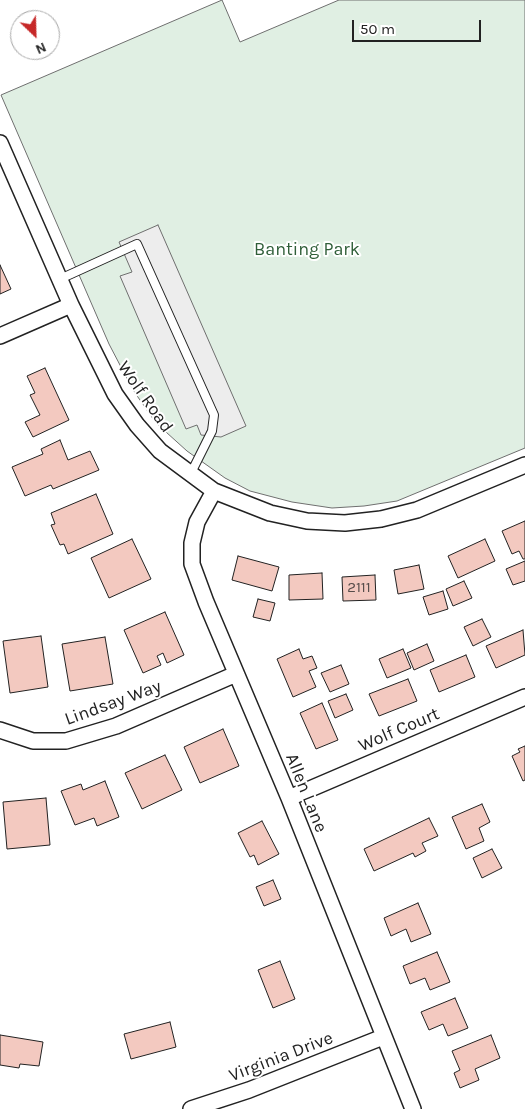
<!DOCTYPE html>
<style>
body{margin:0}
#map{position:relative;width:525px;height:1109px;overflow:hidden;background:#fff;font-family:Karla,sans-serif}
canvas{display:block}
.north{position:absolute;left:10px;top:10px;width:50px;height:50px;box-sizing:border-box;background:#fff;border:1px solid #a7a7a7;border-radius:50%;rotate:156deg;font-size:14px;font-weight:700;line-height:20px;text-align:center;color:#222}
.north::after{content:'';display:block;margin:auto;width:18px;height:22px;background:#c62828;clip-path:polygon(50% 0,100% 100%,50% 72%,0 100%)}
.scale{position:absolute;left:352px;top:20px;width:129px;height:22px;box-sizing:border-box;border:2px solid #222;border-top:0;padding-left:6px;font-size:15px;line-height:18px;white-space:nowrap;color:#222;-webkit-text-stroke:4px #fff;paint-order:stroke}
</style>
<div id="map">
<canvas width="525" height="1109"></canvas>
<div class="north">N</div>
<div class="scale">50 m</div>
</div>
<script>
const g = document.querySelector('canvas').getContext('2d');
g.lineJoin = 'round';
function fill(path, color) { g.fillStyle = color; g.fill(path, 'evenodd'); }
const poly = rows => new Path2D(rows.map(r => 'M' + r).join(''));
function trace(path, color, width, dash) { g.strokeStyle = color; g.lineWidth = width; g.lineCap = dash ? 'butt' : 'round'; g.setLineDash(dash || []); g.stroke(path); }
function drawText(font, color, halo, rows, align = 'center') {
  g.font = font + ' Karla,sans-serif'; g.lineWidth = 4; g.setLineDash([]); g.textBaseline = 'middle'; g.strokeStyle = halo; g.fillStyle = color; for (const [text, x, y, turn = 0] of rows) {
    g.save(); g.translate(x, y); g.rotate((+turn || 0) * Math.PI / 180); g.textAlign = isNaN(turn) ? turn : align; if (halo) g.strokeText(text, 0, 0); g.fillText(text, 0, 0); g.restore();
  }
}
const green = poly([
 [222,0,240,42,339,0,525,0,525,448,397,501,364,506,332,508,292,502,250,491,225,478,187,451,156,423,133,390,109,344,1,95,222,0]
]);
const parking = poly([
 [158,225,246,426,221,437,201,435,197,425,186,429,120,276,132,272,119,242,158,225]
]);
const building = poly([
 [0,265,11,289,0,294,0,265],
 [45,368,69,420,33,437,25,422,40,415,30,395,35,393,27,376,45,368],
 [60,440,68,460,90,451,99,470,53,489,51,485,25,496,12,467,43,454,41,449,60,440],
 [96,494,113,534,68,554,64,544,60,545,51,525,55,524,51,513,96,494],
 [525,521,525,559,523,559,519,551,512,554,502,531,525,521],
 [132,539,151,579,109,598,91,558,132,539],
 [485,539,495,561,458,578,448,556,485,539],
 [238,556,279,567,272,591,232,580,238,556],
 [525,561,525,581,513,585,506,569,525,561],
 [419,565,424,589,398,594,394,570,419,565],
 [322,573,323,599,289,600,289,575,322,573],
 [375,575,376,600,343,601,342,577,375,575],
 [464,581,472,598,453,606,446,589,464,581],
 [443,591,448,609,429,615,423,597,443,591],
 [258,599,275,603,270,621,253,617,258,599],
 [165,612,184,655,167,663,163,653,157,656,161,665,143,673,124,630,165,612],
 [482,619,491,637,473,646,464,627,482,619],
 [523,630,525,655,496,668,486,646,523,630],
 [41,636,48,687,10,693,3,641,41,636],
 [105,637,113,684,70,691,62,644,105,637],
 [427,644,434,661,414,670,407,653,427,644],
 [299,649,303,659,312,656,317,668,309,671,316,687,293,697,277,659,299,649],
 [403,649,411,668,387,678,379,659,403,649],
 [466,655,475,677,439,692,430,670,466,655],
 [341,665,349,684,330,692,321,673,341,665],
 [408,679,417,701,379,716,369,694,408,679],
 [346,694,353,710,335,718,328,701,346,694],
 [322,703,338,740,316,749,300,713,322,703],
 [223,729,239,766,200,783,184,747,223,729],
 [525,746,525,780,523,781,512,756,520,752,518,749,525,746],
 [165,755,182,790,142,809,125,773,165,755],
 [105,781,119,817,97,826,94,818,75,825,61,791,81,784,83,790,105,781],
 [46,798,50,845,7,849,3,802,46,798],
 [482,804,490,822,479,828,484,841,466,849,452,817,482,804],
 [429,818,438,836,422,843,426,851,415,857,413,853,374,871,364,849,429,818],
 [262,821,279,854,258,865,254,855,250,857,238,833,262,821],
 [492,849,502,868,482,878,473,858,492,849],
 [273,880,281,899,264,906,256,887,273,880],
 [418,903,431,934,411,942,406,929,391,936,384,918,418,903],
 [437,952,450,982,430,990,425,978,410,984,403,966,437,952],
 [280,961,295,999,273,1008,258,970,280,961],
 [455,998,468,1028,448,1036,443,1024,429,1030,421,1012,455,998],
 [170,1022,176,1047,131,1059,124,1034,170,1022],
 [0,1035,43,1042,39,1066,20,1064,19,1068,0,1065,0,1035],
 [491,1035,500,1058,475,1069,479,1080,460,1088,454,1073,460,1070,452,1051,491,1035]
]);
const lane = poly([
 [60,279,137,244,214,415,212,431,190,475]
]);
const street = poly([
 [0,143,71,305,115,394,137,425,160,451,214,491,270,513,307,521,345,523,381,519,417,510,525,465],
 [0,336,71,305],
 [214,491,197,522,192,543,192,564,206,602,289,798,413,1109],
 [0,730,33,741,66,741,116,726,236,674],
 [289,798,525,697],
 [191,1109,249,1090,383,1037]
]);
const numberNames = [
 ["2111",359,588]
];
const parkNames = [
 ["Banting Park",307,250]
];
const streetNames = [
 ["Wolf Road",145,397,55],
 ["Lindsay Way",113,703,-20],
 ["Wolf Court",399,730,-23],
 ["Allen Lane",306,793,68],
 ["Virginia Drive",281,1057,-21]
];
fill(green, '#e0efe3');
trace(green, '#6f6f6f', 1);
fill(parking, '#ededed');
trace(parking, '#6f6f6f', 1);
fill(building, '#f3c9c0');
trace(building, '#222', 1);
trace(lane, '#222', 10);
trace(street, '#222', 18);
trace(lane, '#fff', 8);
trace(street, '#fff', 15);
drawText('15px', '#564c4a', null, numberNames);
drawText('18px', '#2f5e38', '#fff', parkNames);
drawText('18px', '#222', '#fff', streetNames);
</script>
